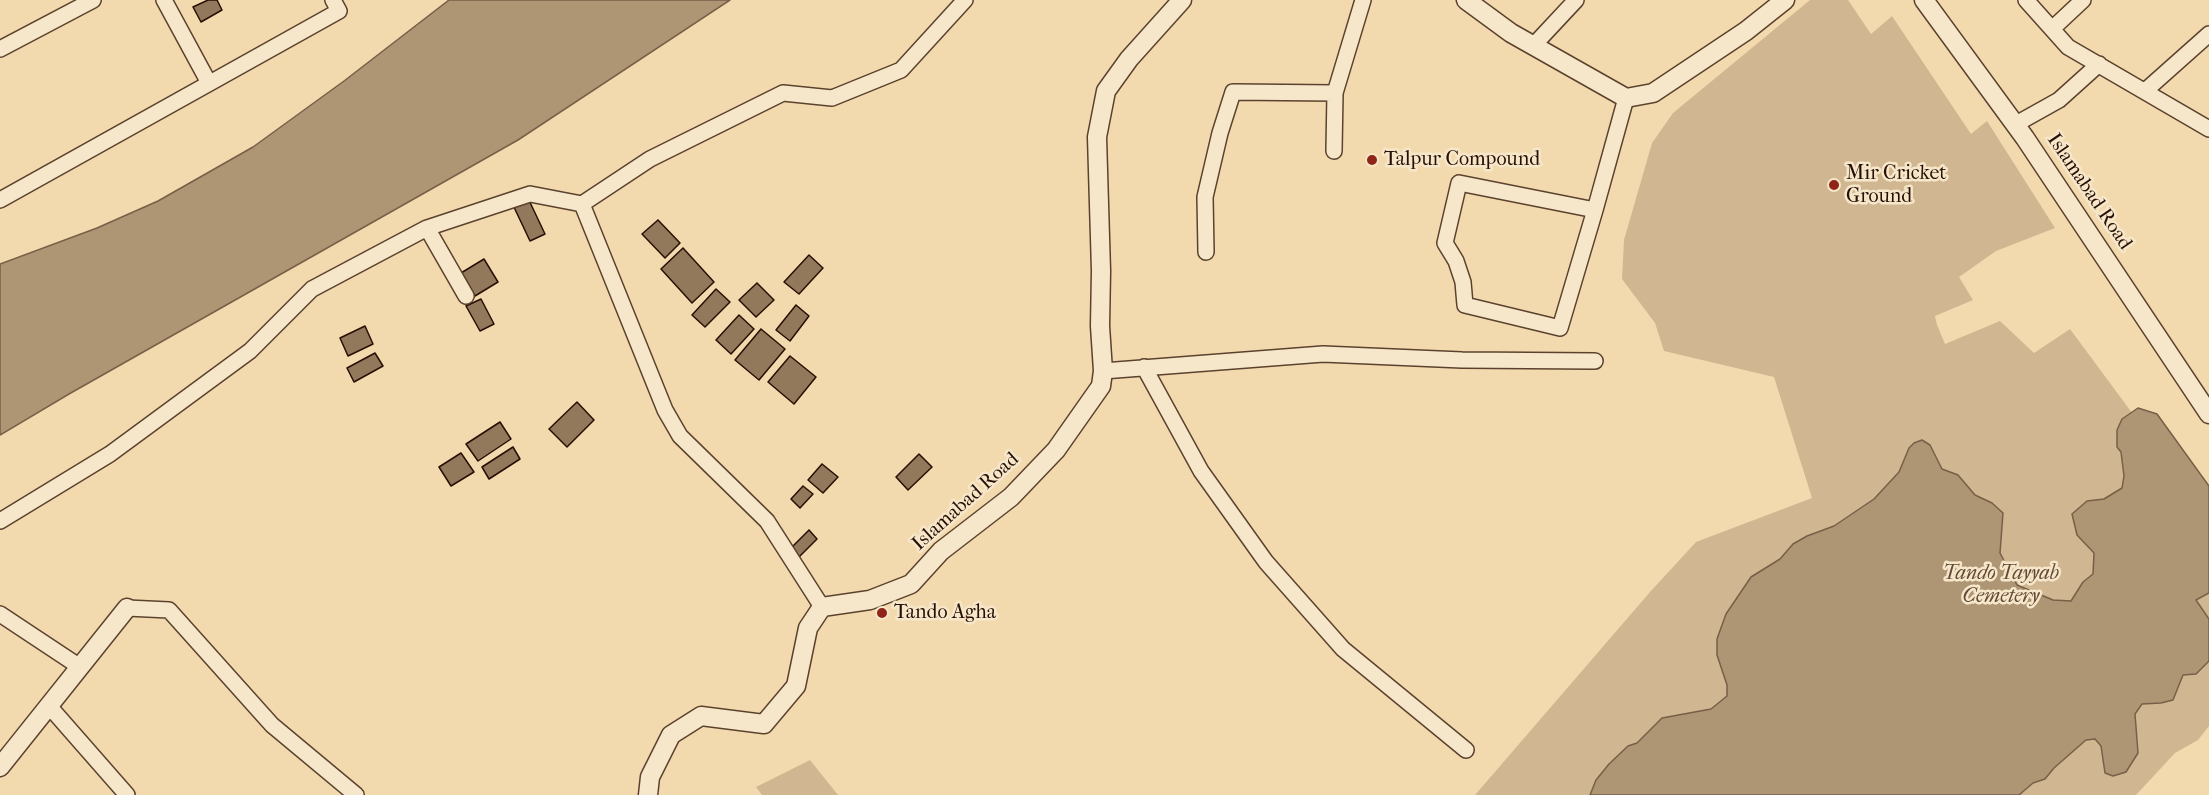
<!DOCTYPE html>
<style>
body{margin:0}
canvas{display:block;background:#f3daae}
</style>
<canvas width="2209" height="795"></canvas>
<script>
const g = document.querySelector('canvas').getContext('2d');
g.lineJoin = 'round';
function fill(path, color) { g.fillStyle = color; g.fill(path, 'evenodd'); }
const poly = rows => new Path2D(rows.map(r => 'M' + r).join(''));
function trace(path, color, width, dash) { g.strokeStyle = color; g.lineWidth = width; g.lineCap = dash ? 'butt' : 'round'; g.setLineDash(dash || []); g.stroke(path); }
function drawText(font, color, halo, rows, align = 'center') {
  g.font = font + ' "IM FELL French Canon",serif'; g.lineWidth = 5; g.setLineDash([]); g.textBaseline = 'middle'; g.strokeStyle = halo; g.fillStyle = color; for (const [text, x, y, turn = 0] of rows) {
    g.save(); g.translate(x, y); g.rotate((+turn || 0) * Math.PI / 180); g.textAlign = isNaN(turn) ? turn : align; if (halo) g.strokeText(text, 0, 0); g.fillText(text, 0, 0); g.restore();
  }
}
const green = poly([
 [1810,0,1848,0,1871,34,1892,16,1971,134,1987,121,2055,228,1996,251,1959,277,1973,300,1935,316,1937,325,1945,344,2000,321,2034,353,2070,329,2209,517,2209,726,2198,740,2175,753,2136,795,1475,795,1650,592,1696,542,1812,498,1774,377,1664,351,1655,323,1622,279,1624,240,1652,143,1673,113],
 [810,760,838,795,762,795,756,787]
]);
const water = poly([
 [449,0,730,0,518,140,69,394,0,435,0,264,97,228,158,201,253,147,344,81,449,0],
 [2138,408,2157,414,2209,486,2209,593,2196,600,2209,619,2209,661,2196,674,2183,675,2173,700,2161,703,2142,704,2135,714,2138,753,2126,772,2113,776,2105,773,2101,746,2095,739,2086,740,2054,768,2045,779,2033,783,2019,795,1590,795,1596,780,1609,764,1628,746,1637,743,1662,718,1711,709,1727,696,1727,685,1717,655,1717,639,1726,614,1751,577,1780,559,1793,544,1807,536,1834,526,1874,499,1899,472,1909,448,1914,443,1922,440,1930,445,1942,469,1958,475,1975,495,1992,503,2003,513,2000,553,2017,585,2053,600,2071,601,2083,582,2093,574,2094,553,2077,535,2072,514,2087,501,2104,499,2122,488,2124,476,2121,452,2117,447,2117,430,2122,419,2138,408]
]);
const building = poly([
 [208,0,217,0,222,10,201,22,193,7,208,0],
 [527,196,545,234,530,241,512,203,527,196],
 [658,220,680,243,665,258,642,234,658,220],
 [683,248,714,282,692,303,661,269,683,248],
 [809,255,823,268,799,294,784,282,809,255],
 [484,259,498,282,475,296,461,273,484,259],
 [757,283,774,300,756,317,739,300,757,283],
 [716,289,730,302,705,327,692,315,716,289],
 [481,299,494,324,480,331,466,306,481,299],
 [796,305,809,316,790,341,776,330,796,305],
 [739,315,754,329,731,354,716,340,739,315],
 [365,326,373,344,348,356,340,338,365,326],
 [761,329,785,349,759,380,735,360,761,329],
 [375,353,383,366,354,382,347,368,375,353],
 [790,356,816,377,794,404,768,382,790,356],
 [577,402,594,420,567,447,549,429,577,402],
 [500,422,511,439,478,461,466,444,500,422],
 [513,447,520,459,489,479,482,467,513,447],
 [461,453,474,472,451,486,439,467,461,453],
 [919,454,932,467,908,490,896,477,919,454],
 [822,464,838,477,823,493,808,480,822,464],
 [803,486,813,494,800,508,791,499,803,486],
 [809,530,817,539,799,557,791,548,809,530]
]);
const minor = poly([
 [164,0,209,83],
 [2026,0,2068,47,2209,129],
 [2052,29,2083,0],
 [1534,45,1576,0],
 [0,49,93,0],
 [2145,91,2209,34],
 [2016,124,2059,100,2099,64],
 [1334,151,1335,93,1363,0],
 [0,200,339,11,333,0],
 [582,204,650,159,783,93,832,98,901,70,965,0],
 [1595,210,1459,183,1445,243,1456,261,1463,282,1465,305,1560,328,1595,210,1626,98],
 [427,228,466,296],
 [1206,252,1205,197,1220,133,1233,92,1335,93],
 [1144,367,1201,471,1266,562,1343,649,1466,750],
 [1103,371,1323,354,1462,360,1595,361],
 [0,521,110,454,250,351,312,289,427,228,530,194,582,204,665,410,680,436,767,521,822,607],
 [127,608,169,610,272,725,356,795],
 [0,614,80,667],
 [49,706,127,795]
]);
const tertiary = poly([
 [1466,0,1511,33,1626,98,1653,93,1746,31,1785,0],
 [1924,0,2025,138,2209,414],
 [0,767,127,608],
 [648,795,650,777,671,735,701,716,764,724,796,686,808,628,822,607,870,600,911,584,941,551,1011,497,1056,450,1101,386,1103,371,1100,326,1101,271,1097,137,1106,91,1129,59,1182,0]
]);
const markers = [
 [1372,160,6,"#8f2418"],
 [1834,185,6,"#8f2418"],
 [882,613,6,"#8f2418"]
];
const poiNames = [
 ["Talpur Compound",1384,160],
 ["Mir Cricket",1846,174],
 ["Ground",1846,197],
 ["Tando Agha",894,613]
];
const streetNames = [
 ["Islamabad Road",2089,192,56],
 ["Islamabad Road",966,502,-42]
];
const parkNames = [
 ["Tando Tayyab",2001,574],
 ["Cemetery",2001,597]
];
fill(green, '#d0b791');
fill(water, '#ae9574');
trace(water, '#785f47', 1.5);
fill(building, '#92795c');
trace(building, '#280f04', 1.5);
trace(minor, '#5b422e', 18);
trace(tertiary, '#5b422e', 21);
trace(minor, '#f7e7ca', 15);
trace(tertiary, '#f7e7ca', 18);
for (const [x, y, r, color] of markers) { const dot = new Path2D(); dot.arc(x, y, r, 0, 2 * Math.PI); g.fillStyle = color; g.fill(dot); trace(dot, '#f7e7ca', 2); }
drawText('20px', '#280f04', '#f7e7ca', poiNames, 'left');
drawText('20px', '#280f04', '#f7e7ca', streetNames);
drawText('italic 20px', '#634a35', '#f7e7ca', parkNames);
</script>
